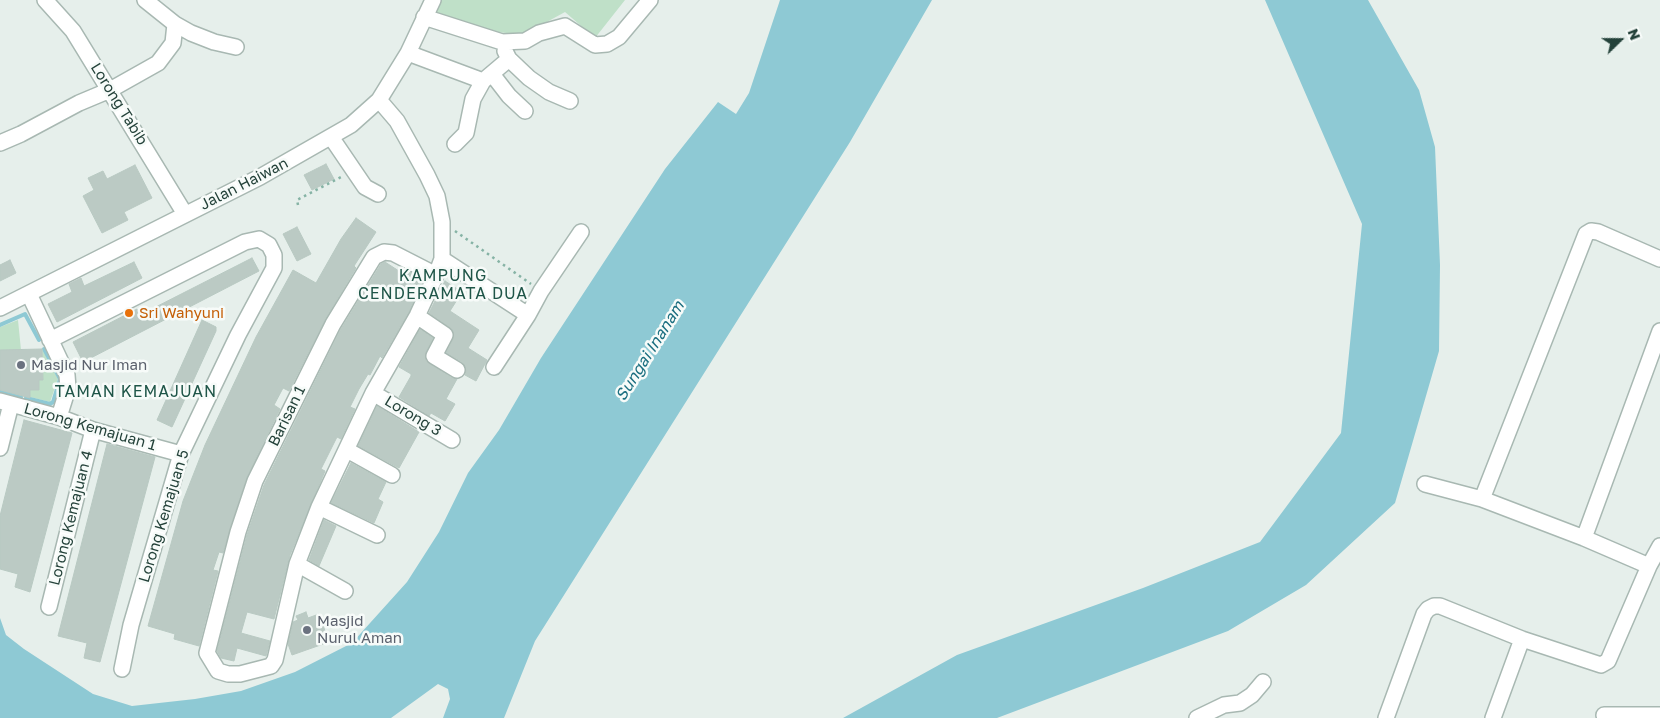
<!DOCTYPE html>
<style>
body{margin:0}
#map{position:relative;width:1660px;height:718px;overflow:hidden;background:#e6efeb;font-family:"Golos Text",sans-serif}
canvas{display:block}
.north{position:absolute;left:1595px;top:15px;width:50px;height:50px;-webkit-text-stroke:4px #f7fbf9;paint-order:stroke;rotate:68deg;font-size:14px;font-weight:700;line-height:20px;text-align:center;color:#24423a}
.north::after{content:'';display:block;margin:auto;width:18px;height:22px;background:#24423a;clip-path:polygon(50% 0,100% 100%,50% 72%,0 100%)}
</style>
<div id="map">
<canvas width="1660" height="718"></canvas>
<div class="north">N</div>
</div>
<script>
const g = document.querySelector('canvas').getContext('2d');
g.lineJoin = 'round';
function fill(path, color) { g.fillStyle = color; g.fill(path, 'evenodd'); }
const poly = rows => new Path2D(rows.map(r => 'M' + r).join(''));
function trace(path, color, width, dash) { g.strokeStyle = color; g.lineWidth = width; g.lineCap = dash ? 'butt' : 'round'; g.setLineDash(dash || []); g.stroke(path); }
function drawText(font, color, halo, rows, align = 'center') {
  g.font = font + ' "Golos Text",sans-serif'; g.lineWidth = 5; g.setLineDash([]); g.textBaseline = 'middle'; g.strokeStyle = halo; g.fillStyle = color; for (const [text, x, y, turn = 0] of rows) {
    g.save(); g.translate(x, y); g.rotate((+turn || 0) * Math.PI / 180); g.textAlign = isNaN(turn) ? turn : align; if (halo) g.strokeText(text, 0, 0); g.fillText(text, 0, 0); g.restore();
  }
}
const green = poly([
 [439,0,625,0,595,38,565,12,523,35,498,32,446,16,427,15],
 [18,320,21,350,0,350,0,327],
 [42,349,58,379,50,402,30,397,30,390,39,390,39,380,43,380]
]);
const water = poly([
 [780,0,932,0,850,142,535,641,504,718,443,718,450,699,448,689,438,684,391,718,0,718,0,618,6,635,24,649,93,694,132,706,195,699,241,691,295,672,352,643,407,582,439,532,468,473,499,430,541,358,665,169,718,102,736,114,749,93],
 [1265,0,1368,0,1419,90,1435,147,1440,265,1439,351,1395,503,1306,585,1228,631,997,718,843,718,957,655,1143,588,1260,542,1341,433,1362,224]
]);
const stream = poly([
 [0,325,25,314,39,340],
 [0,392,21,397],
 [26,398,50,404,53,402,60,379,44,349]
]);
const building = poly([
 [326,164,334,179,312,190,304,175,326,164],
 [135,165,152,198,124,212,128,220,102,233,83,196,94,190,88,178,103,171,107,179,135,165],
 [356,218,376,232,354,266,356,268,325,320,289,391,283,388,274,405,280,409,247,477,223,553,219,552,213,570,218,571,199,646,174,639,175,634,148,626,183,501,205,445,256,337,293,270,316,283,341,239,356,218],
 [297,227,311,254,297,261,283,234,297,227],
 [252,258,259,271,83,362,73,342,137,309,140,315,252,258],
 [10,260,16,273,0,281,0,265,10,260],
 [134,262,142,278,57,322,48,304,72,292,69,284,81,278,84,286,134,262],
 [385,262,402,273,404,269,424,279,409,312,382,358,380,356,370,375,368,374,359,389,350,407,355,409,341,439,337,437,321,469,325,471,290,555,274,619,247,612,241,633,270,641,266,656,237,648,234,661,221,658,217,651,247,535,264,485,341,329,381,264,385,262],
 [445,281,462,292,450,311,479,330,468,348,487,360,476,381,465,375,466,370,462,362,446,353,453,339,453,330,429,313,445,281],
 [202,320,216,327,216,331,172,427,157,420,202,320],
 [420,329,433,338,426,352,426,361,452,378,457,379,446,399,455,404,445,421,431,413,429,416,399,397,411,376,411,374,399,367,420,329],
 [42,349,43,380,39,380,39,390,30,390,30,398,0,390,0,350,42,349],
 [377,406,419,432,399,468,358,446,377,406],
 [24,420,72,433,30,592,15,587,18,574,0,569,0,516,24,420],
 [107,444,155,457,100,662,84,658,87,643,58,636,107,444],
 [351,463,386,482,378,499,383,502,374,523,331,503,351,463],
 [324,520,336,526,319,566,309,560,324,520],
 [306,612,308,618,319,614,329,642,292,655,288,644,293,622,298,620,296,616,306,612]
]);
const path = poly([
 [298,205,297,200,341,177],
 [455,231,531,284]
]);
const minor = poly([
 [45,0,73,31,185,214],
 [145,0,175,24,191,33,214,42,236,47],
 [424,17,502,42,525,41,539,33,565,26,595,45,607,44,619,37,650,0],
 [505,51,509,59,529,78,549,92,570,101],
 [408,53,483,81],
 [492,74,509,96,525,111],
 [379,100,397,121,427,175,437,196,442,222,442,259,436,275,417,316,373,393,319,507,297,564,275,660,271,666,240,674,228,674,218,671,207,653,238,532,255,481,333,324,374,257,384,252,393,253,436,275],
 [331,137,365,187,378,194],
 [0,143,21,134,79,103,110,90,158,63,173,43,175,24],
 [455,144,466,133,473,99,483,81,509,59],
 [442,259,528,315,494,367],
 [29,294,67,375,68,388,59,417],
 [0,308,260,177,351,125,379,100,408,53,433,0],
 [528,315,541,291,581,232],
 [417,316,445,335,434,356,457,370],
 [50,340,245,242,259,239,269,245,274,255,274,268,238,335,181,454,131,625,122,669],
 [373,393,452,440],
 [0,401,59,417,93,430,181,454],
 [0,448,11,404],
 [347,450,392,475],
 [1425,484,1482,499,1584,538,1649,566,1660,546],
 [1482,499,1586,234,1591,231,1598,232,1660,259],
 [319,507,377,535],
 [1584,538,1660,331],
 [297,564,345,591],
 [49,607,93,430],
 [1604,715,1660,715],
 [1197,718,1224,705,1240,703,1252,695,1263,682],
 [1386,718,1424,614,1428,609,1434,606,1440,606,1522,639,1601,665,1608,661,1649,566],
 [1493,718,1522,639]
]);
const markers = [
 [129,313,5,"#e8710a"],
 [21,365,5,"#6b7280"],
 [307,630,5,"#6b7280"]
];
const streetNames = [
 ["Lorong Tabib",119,104,58],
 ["Jalan Haiwan",244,184,-27],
 ["Barisan 1",287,416,-64],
 ["Lorong 3",413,416,31],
 ["Lorong Kemajuan 1",90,427,16],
 ["Lorong Kemajuan 5",164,516,-73],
 ["Lorong Kemajuan 4",71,518,-76]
];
const foodNames = [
 ["Sri Wahyuni",139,313]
];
const worshipNames = [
 ["Masjid Nur Iman",31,365],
 ["Masjid",317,621],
 ["Nurul Aman",317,638]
];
const neighbourhoodNames = [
 ["KAMPUNG",443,276],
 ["CENDERAMATA DUA",443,294],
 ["TAMAN KEMAJUAN",136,392]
];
const waterNames = [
 ["Sungai Inanam",650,351,-58]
];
fill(green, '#bfe0c8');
fill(water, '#8ec9d4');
trace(stream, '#8ec9d4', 4);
fill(building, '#bbcac4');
trace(building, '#b8c9c2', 1);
trace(minor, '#a8b8b2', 18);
trace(path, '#86b3a5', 2.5, [2.5, 4]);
trace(minor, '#fff', 15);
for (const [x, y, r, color] of markers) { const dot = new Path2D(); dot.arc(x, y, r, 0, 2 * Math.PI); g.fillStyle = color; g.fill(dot); trace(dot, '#f7fbf9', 2); }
drawText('15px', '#24423a', '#f7fbf9', streetNames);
drawText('15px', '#c56008', '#f7fbf9', foodNames, 'left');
drawText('15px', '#5b616d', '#f7fbf9', worshipNames, 'left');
g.letterSpacing = '1px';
drawText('16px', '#1f5548', '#f7fbf9', neighbourhoodNames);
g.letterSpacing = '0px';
drawText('italic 16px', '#1c6f80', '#f7fbf9', waterNames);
</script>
